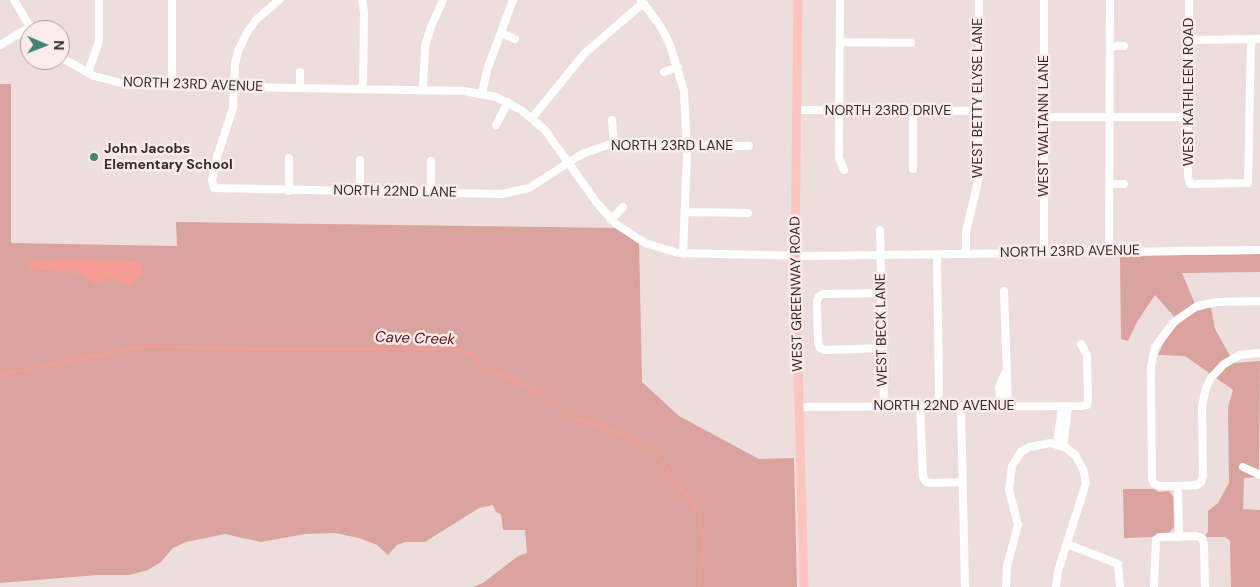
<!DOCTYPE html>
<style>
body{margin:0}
#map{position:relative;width:1260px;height:587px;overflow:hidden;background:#eddedd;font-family:"DM Sans",sans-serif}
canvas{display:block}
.north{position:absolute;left:20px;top:20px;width:50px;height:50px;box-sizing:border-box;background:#fbecea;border:1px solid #aba09e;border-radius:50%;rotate:91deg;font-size:14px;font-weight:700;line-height:20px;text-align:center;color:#332d2d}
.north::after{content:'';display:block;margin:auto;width:18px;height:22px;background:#438575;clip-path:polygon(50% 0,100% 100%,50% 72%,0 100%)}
</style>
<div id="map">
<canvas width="1260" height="587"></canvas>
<div class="north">N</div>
</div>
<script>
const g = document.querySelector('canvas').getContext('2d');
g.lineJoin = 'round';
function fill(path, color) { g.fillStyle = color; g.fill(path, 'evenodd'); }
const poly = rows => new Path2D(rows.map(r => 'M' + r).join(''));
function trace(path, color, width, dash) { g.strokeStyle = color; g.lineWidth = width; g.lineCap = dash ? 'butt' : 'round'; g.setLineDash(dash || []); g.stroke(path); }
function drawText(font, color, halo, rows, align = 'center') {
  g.font = font + ' "DM Sans",sans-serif'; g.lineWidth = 5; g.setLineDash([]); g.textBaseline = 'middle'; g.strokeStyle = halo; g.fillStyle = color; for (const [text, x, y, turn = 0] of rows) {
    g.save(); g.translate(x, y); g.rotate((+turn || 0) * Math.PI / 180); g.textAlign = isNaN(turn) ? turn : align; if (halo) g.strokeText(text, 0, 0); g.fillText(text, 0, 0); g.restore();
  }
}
const green = poly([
 [0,84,11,84,11,243,177,246,176,222,621,228,639,240,642,382,679,416,759,459,794,458,797,587,473,587,483,583,518,556,527,553,525,530,503,530,501,514,496,512,493,505,479,508,425,542,406,542,397,545,388,555,377,545,359,538,335,533,305,534,261,542,225,534,186,542,173,548,161,562,148,570,129,575,97,575,0,583],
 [1260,254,1260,272,1182,273,1198,311,1211,307,1215,329,1234,363,1260,361,1259,477,1244,478,1243,509,1260,510,1260,587,1231,587,1230,541,1225,537,1207,537,1205,535,1208,532,1208,511,1218,503,1229,483,1228,407,1233,390,1185,356,1158,355,1165,340,1179,322,1155,295,1137,322,1128,341,1121,339,1120,256],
 [1123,489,1154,489,1159,492,1169,491,1173,496,1174,527,1169,533,1158,533,1152,537,1124,538]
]);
const water = poly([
 [87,259,137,262,141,265,142,275,131,285,110,278,95,284,82,275,72,272,31,269,29,266,30,263,36,261]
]);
const stream = poly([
 [0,375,146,346,258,349,453,349,465,352,474,356,478,366,506,376,531,388,576,419,599,425,632,439,655,452,699,514,704,541,699,587]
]);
const minor = poly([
 [14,0,32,30],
 [172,0,172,86],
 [279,0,256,20,248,31,238,51,235,64,233,108,217,157,212,180,214,188,502,194,529,188,582,154,608,145,749,146],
 [362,0,364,12,363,89],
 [641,0,661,27,670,45,684,91,687,152,683,254],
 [840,0,839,158,844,170],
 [1189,0,1188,177,1190,184,1248,183,1251,39],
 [501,33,515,39],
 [1189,40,1260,39],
 [840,42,911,43],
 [0,45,30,27],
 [1110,46,1124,46],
 [60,57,94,76,129,85,464,91,496,97,521,110,545,130,597,203,616,224,645,243,678,253,806,256,1260,250],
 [664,72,678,67],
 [88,73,99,41,99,0],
 [300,88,300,72],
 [423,90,425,46,431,27,443,0],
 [482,94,487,70,513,0],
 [797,110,979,111],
 [1044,117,1189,117],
 [532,118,584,54,643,3],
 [612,120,614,145],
 [496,125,508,102],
 [913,169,913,111],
 [1110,184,1124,184],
 [289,191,289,158],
 [360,192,360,160],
 [431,193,431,161],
 [686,212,748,213],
 [611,220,623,207],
 [880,230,884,406],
 [1109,252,1110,0],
 [1044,253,1044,0],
 [966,254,966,232,979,177,979,0],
 [1004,291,1008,406],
 [882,293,823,294,819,296,817,301,818,343,820,348,825,350,883,348],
 [1260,301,1217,302,1197,306,1174,322,1155,347,1151,367,1152,479,1154,484,1159,486,1178,486,1197,485,1201,482,1203,476,1202,406,1206,388,1211,378,1224,364,1240,355,1260,353],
 [920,406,923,477,926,482,932,483,963,482],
 [937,406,939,393,937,254],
 [961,406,965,587],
 [1001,406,999,387,1005,373],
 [799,407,1082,406,1087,405,1088,401,1087,355,1081,344],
 [1057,444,1062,406],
 [1063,447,1068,406],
 [1243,467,1260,475],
 [1178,486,1179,537],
 [1067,544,1118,564,1120,587],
 [1006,587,1007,566,1018,525,1009,490,1012,466,1021,452,1029,447,1051,443,1066,448,1075,455,1083,469,1086,483,1058,571,1056,587],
 [1154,587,1156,540,1160,537,1196,536,1202,538,1204,544,1205,587]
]);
const major = poly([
 [798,0,795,256,804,587]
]);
const markers = [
 [94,157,5,"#438575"]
];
const streetNames = [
 ["NORTH 23RD AVENUE",193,85,2],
 ["WEST KATHLEEN ROAD",1189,92,-90],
 ["WEST BETTY ELYSE LANE",978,98,-90],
 ["NORTH 23RD DRIVE",888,111],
 ["WEST WALTANN LANE",1044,126,-90],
 ["NORTH 23RD LANE",672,146],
 ["NORTH 22ND LANE",395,192,1],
 ["NORTH 23RD AVENUE",1070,252,-1],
 ["WEST GREENWAY ROAD",797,294,-91],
 ["WEST BECK LANE",882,330,-91],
 ["NORTH 22ND AVENUE",944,406]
];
const poiNames = [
 ["John Jacobs",104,149],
 ["Elementary School",104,165]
];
const waterNames = [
 ["Cave Creek",415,339,2]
];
fill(green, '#daa39d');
fill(water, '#f79c93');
trace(stream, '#f79c93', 2);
trace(minor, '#fff', 8);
trace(major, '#fdc5c0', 9);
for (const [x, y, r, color] of markers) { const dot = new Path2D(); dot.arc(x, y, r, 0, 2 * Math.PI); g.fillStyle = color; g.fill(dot); trace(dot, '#fbecea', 2); }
drawText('14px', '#332d2d', '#fbecea', streetNames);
drawText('bold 14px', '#332d2d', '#fbecea', poiNames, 'left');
drawText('italic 15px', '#5e0e10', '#fbecea', waterNames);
</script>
